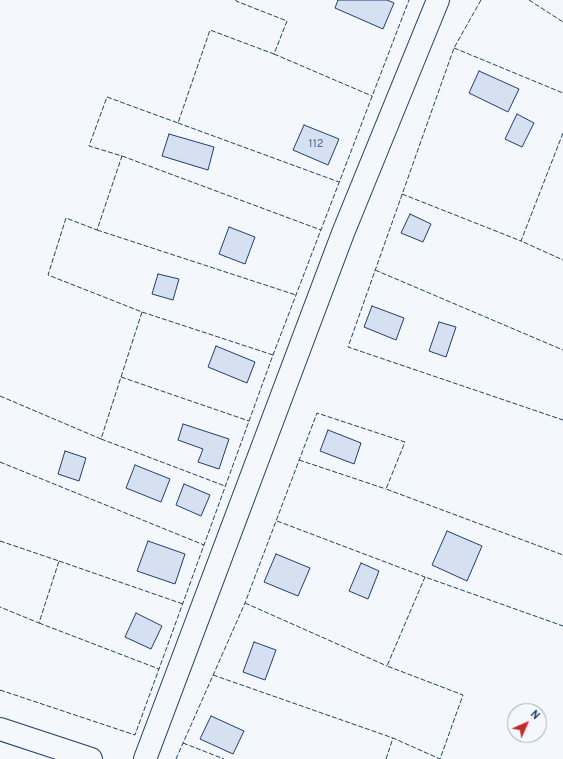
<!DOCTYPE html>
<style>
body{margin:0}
#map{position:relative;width:563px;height:759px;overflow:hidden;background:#f4f7fb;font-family:Overpass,sans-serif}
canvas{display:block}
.north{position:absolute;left:507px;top:703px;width:40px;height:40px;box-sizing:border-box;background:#f4f7fb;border:1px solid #9eadc5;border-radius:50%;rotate:45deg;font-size:11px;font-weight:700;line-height:16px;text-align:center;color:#1d3f73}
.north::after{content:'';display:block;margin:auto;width:14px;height:18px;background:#c62828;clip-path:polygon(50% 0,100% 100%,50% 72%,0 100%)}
</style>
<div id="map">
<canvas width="563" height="759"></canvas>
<div class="north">N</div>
</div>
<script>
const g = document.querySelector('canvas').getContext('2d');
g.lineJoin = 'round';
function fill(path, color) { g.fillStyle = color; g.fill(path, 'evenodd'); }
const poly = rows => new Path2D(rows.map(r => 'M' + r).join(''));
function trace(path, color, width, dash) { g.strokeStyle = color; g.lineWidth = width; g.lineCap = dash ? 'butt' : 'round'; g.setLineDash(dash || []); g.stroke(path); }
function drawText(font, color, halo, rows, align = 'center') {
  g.font = font + ' Overpass,sans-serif'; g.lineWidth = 3; g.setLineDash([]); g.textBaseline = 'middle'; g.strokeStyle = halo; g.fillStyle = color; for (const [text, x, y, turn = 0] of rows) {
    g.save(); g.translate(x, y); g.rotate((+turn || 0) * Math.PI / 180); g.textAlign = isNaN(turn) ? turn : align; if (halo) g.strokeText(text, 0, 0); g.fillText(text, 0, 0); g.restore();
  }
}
const building = poly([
 [338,0,387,0,394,3,383,29,335,8,338,0],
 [479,71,519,89,508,112,469,93,479,71],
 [517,114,534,123,522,147,505,139,517,114],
 [304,125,339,139,328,165,293,150,304,125],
 [169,134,214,147,208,170,162,156,169,134],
 [410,214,431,224,423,242,401,233,410,214],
 [229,227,255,237,245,264,219,254,229,227],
 [158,274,179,279,173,300,152,294,158,274],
 [372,306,404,318,396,340,364,327,372,306],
 [439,322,456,327,446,357,429,351,439,322],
 [216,346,255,362,247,383,208,367,216,346],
 [183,424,229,439,219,469,198,462,203,449,178,440,183,424],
 [328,430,361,443,354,464,320,451,328,430],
 [65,451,86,458,79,481,58,474,65,451],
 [135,465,170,479,161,502,126,488,135,465],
 [184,484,210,495,201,516,176,505,184,484],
 [447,531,482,546,467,581,432,565,447,531],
 [148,541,185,554,175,584,137,571,148,541],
 [276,554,310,568,298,596,264,582,276,554],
 [361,563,379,571,368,599,349,591,361,563],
 [136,613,162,626,151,649,125,637,136,613],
 [254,642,276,650,265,680,243,672,254,642],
 [211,716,244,731,233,754,200,739,211,716]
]);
const minor = poly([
 [0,729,91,759],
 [145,759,343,233,438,0]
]);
const fence = poly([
 [481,0,454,48,348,347,563,420],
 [529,0,563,22],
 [454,48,563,93],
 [274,54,372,96],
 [178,123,339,182],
 [563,133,521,241,563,260],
 [122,156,321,230],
 [402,194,521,241],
 [97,230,296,295],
 [375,270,563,350],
 [142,312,273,355],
 [121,377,249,421],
 [0,396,101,439,142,312,48,275,66,218,97,230,122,156,89,146,107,97,178,123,210,30,274,54,287,21,236,1,236,0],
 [101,439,225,486],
 [299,460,386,489],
 [0,462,204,545],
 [277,521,425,577],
 [0,541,59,561,39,623,0,607],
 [59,561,183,604],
 [245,603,387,666],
 [39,623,159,669],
 [213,675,393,738],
 [0,690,135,735,273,355,409,0],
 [183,743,224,759],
 [176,759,245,603,317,413,405,442,386,489,563,555],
 [386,759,393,738,440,759,463,695,387,666,425,577,563,626]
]);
const numberNames = [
 ["112",316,145]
];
fill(building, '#d5e0f0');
trace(building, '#1d3f73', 1);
trace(minor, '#1d3f73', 24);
trace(minor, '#f4f7fb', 22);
trace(fence, '#1d3f73', 1, [5, 2]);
drawText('11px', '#4b6792', null, numberNames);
</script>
